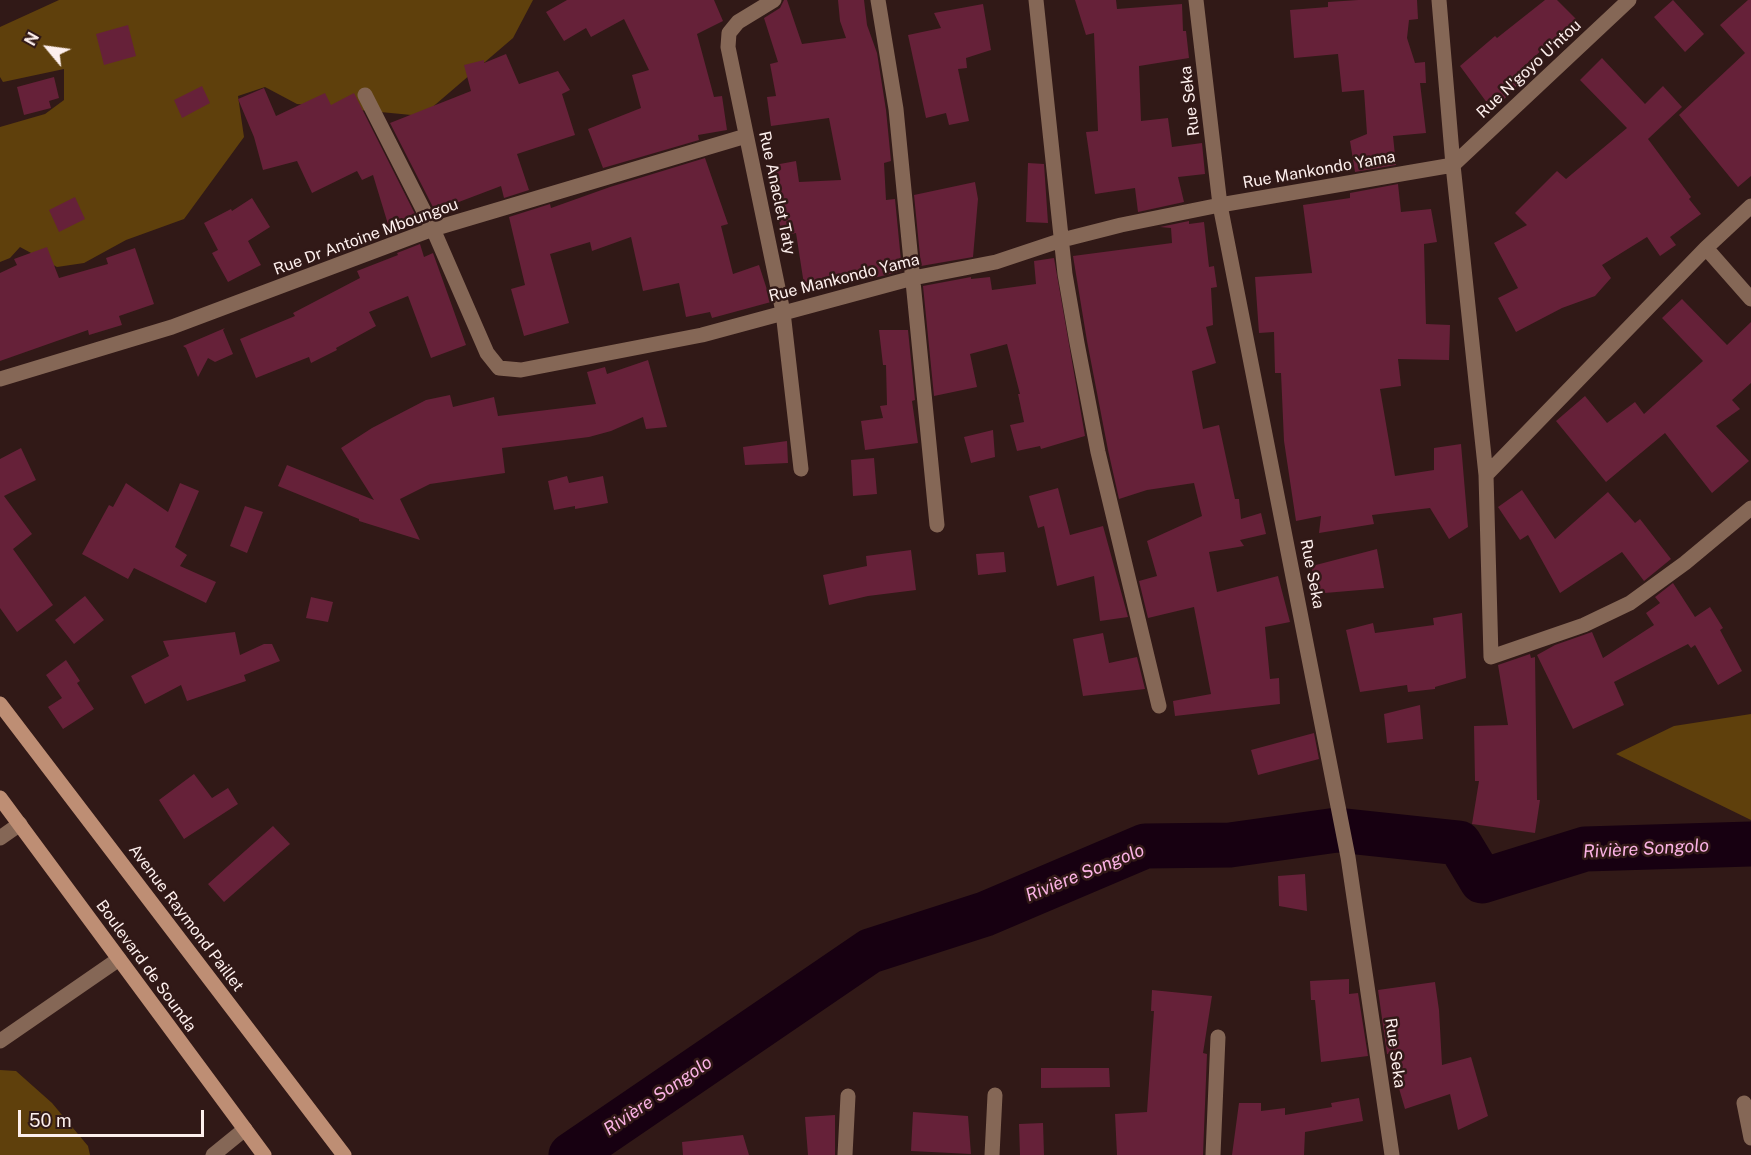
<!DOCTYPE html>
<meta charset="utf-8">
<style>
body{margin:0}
#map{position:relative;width:1751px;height:1155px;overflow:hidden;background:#311917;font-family:"Public Sans",sans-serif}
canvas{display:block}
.north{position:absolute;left:18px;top:18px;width:60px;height:60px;-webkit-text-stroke:4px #311917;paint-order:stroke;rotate:299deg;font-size:16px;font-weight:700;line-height:24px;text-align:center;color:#fdefed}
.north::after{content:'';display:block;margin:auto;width:21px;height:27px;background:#fdefed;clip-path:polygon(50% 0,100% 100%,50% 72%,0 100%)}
.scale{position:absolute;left:18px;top:1110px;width:186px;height:27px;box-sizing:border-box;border:3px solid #fdefed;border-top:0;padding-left:8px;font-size:18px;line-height:21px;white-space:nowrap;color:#fdefed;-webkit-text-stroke:4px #311917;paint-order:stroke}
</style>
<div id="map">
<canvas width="1751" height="1155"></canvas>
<div class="north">N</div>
<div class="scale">50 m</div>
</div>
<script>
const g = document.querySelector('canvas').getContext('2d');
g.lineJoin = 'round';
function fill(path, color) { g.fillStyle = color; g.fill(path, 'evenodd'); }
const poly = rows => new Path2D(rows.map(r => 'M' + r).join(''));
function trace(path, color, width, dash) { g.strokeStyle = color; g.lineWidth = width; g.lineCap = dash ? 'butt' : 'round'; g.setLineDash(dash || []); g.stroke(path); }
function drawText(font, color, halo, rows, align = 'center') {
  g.font = font + ' "Public Sans",sans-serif'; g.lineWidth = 5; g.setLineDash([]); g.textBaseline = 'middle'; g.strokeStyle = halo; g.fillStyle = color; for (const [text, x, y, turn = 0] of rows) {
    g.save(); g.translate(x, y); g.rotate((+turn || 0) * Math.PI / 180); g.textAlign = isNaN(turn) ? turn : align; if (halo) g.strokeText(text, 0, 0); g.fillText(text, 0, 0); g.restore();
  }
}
const green = poly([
 [59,0,533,0,513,38,422,116,297,104,265,87,238,96,244,137,184,219,126,240,84,263,57,267,20,247,10,258,0,262,0,127,45,114,64,100,64,69,3,82,0,77,0,27],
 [1751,714,1751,820,1616,754,1674,726],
 [0,1070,16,1071,52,1103,88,1146,90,1155,0,1155]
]);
const river = poly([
 [571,1155,870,951,985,914,1145,846,1230,845,1337,830,1459,843,1482,881,1585,849,1751,844]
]);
const building = poly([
 [567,0,714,0,723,21,697,34,714,97,722,96,727,130,698,135,699,140,603,168,588,129,641,108,632,75,649,70,624,19,591,37,586,28,564,41,546,12],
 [784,0,787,0,802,44,846,38,840,21,838,0,864,0,867,25,877,53,886,110,891,161,884,163,886,200,895,199,902,271,870,279,843,276,805,291,796,233,782,236,769,166,796,161,799,182,841,180,829,118,771,126,767,97,776,96,770,64,778,62,764,18,780,8],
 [1075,0,1116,0,1117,9,1182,4,1183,31,1186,31,1189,58,1139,66,1141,121,1168,118,1172,147,1202,143,1205,174,1178,177,1184,202,1138,212,1135,188,1095,194,1086,132,1098,131,1094,33,1086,35],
 [1358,0,1417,0,1418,19,1409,20,1407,38,1415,63,1425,62,1426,83,1420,83,1426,133,1393,136,1396,165,1355,172,1350,141,1367,134,1364,90,1342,92,1338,54,1294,58,1290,10,1328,7,1328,2],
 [1545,0,1557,0,1576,19,1522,68,1528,74,1493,111,1460,66,1495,36,1497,38],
 [1673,0,1704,34,1685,52,1654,17],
 [1748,0,1751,0,1751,176,1738,187,1679,115,1745,53,1720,25],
 [983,4,991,50,966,58,967,68,958,69,969,121,949,125,946,113,926,118,908,35,941,28,934,13],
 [128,25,136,56,104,65,96,34],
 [506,54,519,84,558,71,570,90,562,94,575,135,517,154,529,190,504,198,501,186,435,211,390,123,471,91,464,65,484,60,484,63],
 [1602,58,1645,104,1663,86,1682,107,1648,139,1691,197,1689,199,1701,214,1670,237,1676,245,1660,256,1647,237,1602,265,1611,278,1595,296,1562,308,1516,332,1498,298,1518,288,1494,243,1527,225,1515,213,1557,171,1566,179,1627,128,1580,80],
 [54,77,59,98,49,101,51,108,24,115,17,87],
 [202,86,210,103,182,118,174,100],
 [264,88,276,116,325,93,331,105,354,93,417,218,412,220,414,226,391,234,373,175,362,180,357,171,312,193,297,161,263,170,254,137,238,99],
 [705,158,728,224,721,226,733,274,759,265,771,302,712,318,710,312,686,317,679,283,643,291,631,237,592,251,590,242,550,254,569,323,524,336,511,289,525,285,509,217,550,204,551,208,610,187],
 [1028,163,1044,164,1048,223,1026,222],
 [975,182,978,199,973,257,921,266,914,195],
 [1398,184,1401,212,1431,209,1437,242,1424,244,1426,324,1450,325,1449,360,1398,359,1401,386,1380,389,1395,476,1434,470,1434,448,1461,444,1468,527,1449,539,1430,508,1372,515,1374,524,1319,533,1321,516,1296,521,1284,441,1281,373,1275,373,1274,332,1259,333,1255,277,1312,273,1303,205,1350,198,1350,193],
 [75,197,85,219,59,232,49,210],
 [252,198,270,227,248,241,261,265,228,282,212,253,218,250,204,223,231,209,232,211],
 [1189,221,1189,224,1204,222,1209,267,1214,266,1217,287,1211,288,1213,325,1206,327,1216,363,1192,371,1203,429,1219,425,1235,499,1239,499,1241,519,1261,513,1266,534,1240,540,1244,546,1209,552,1217,592,1278,576,1290,622,1265,627,1270,679,1279,678,1280,704,1175,716,1173,701,1211,694,1194,607,1148,618,1139,581,1157,576,1147,541,1202,516,1194,483,1147,490,1119,499,1108,450,1087,341,1073,256,1172,243,1171,228,1160,227],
 [420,244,424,257,433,253,466,345,431,358,408,296,369,312,376,326,336,348,337,350,311,363,309,357,256,378,240,339,295,316,293,313,360,278,357,271,398,255,397,253],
 [47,247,59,278,108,264,106,258,135,248,154,304,119,316,122,325,89,335,88,330,0,361,0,273,17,265,14,259],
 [1054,258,1085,436,1041,449,1040,446,1017,451,1010,425,1024,422,1018,394,1020,394,1007,344,970,354,977,387,934,396,923,286,971,277,971,279,990,277,992,290,1036,284,1034,261],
 [1682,299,1727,345,1751,322,1751,383,1732,400,1740,409,1716,426,1749,461,1712,493,1665,433,1606,482,1556,421,1585,396,1607,423,1635,402,1644,414,1703,361,1662,318],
 [225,328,223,330,233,354,215,362,208,358,198,377,186,348,183,346],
 [879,330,908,330,915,400,912,401,918,443,865,450,861,421,883,418,880,406,887,405,886,365,883,365],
 [648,360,667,427,646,429,643,417,611,431,589,437,502,448,505,473,430,484,400,499,420,540,359,521,359,519,278,486,287,465,374,500,341,448,372,428,426,400,450,395,453,407,494,397,498,416,596,404,587,372,605,367,607,374],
 [993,430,995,457,971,463,964,437],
 [787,441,788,463,745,465,743,447],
 [21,448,36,480,4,496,32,534,13,549,53,605,17,632,0,608,0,459],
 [874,458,877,494,853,496,851,460],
 [567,476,569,483,603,476,608,503,575,509,575,506,554,510,548,481],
 [126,483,168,512,180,483,199,491,175,547,187,555,180,566,216,582,206,603,134,568,128,579,82,554,109,505,113,507],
 [1058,488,1070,535,1103,526,1128,617,1100,621,1094,576,1057,586,1044,526,1038,528,1029,496],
 [1522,490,1555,539,1608,492,1635,523,1640,519,1671,559,1644,581,1622,552,1560,593,1528,535,1520,540,1498,507],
 [245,506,263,512,247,553,230,546],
 [1377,549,1384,588,1313,594,1312,566],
 [911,550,916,590,868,596,829,605,823,575,867,566,866,556],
 [1004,552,1006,572,978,575,976,554],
 [1673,583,1695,617,1710,607,1723,628,1720,630,1742,671,1718,685,1695,645,1691,648,1688,644,1614,682,1624,705,1573,729,1537,655,1555,645,1592,632,1603,658,1654,625,1646,613,1660,603,1655,597],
 [85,596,104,620,74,644,55,620],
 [311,597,333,602,328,622,306,618],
 [1462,613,1466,678,1435,687,1435,689,1408,692,1407,685,1360,692,1346,630,1373,623,1375,633,1434,625,1433,618],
 [235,632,240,655,264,644,272,644,280,661,244,675,246,681,187,701,181,685,145,704,131,676,169,656,163,641],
 [1103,633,1109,663,1137,657,1145,689,1083,696,1073,639],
 [1530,654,1531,658,1535,657,1537,800,1540,800,1535,833,1472,824,1479,781,1475,781,1474,726,1508,725,1498,665],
 [66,660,80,681,77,683,94,709,63,729,48,707,62,698,46,675],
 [1420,705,1423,739,1387,743,1384,714],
 [1314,733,1319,759,1258,775,1251,750],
 [194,774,212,798,228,788,238,804,184,839,159,800],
 [273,826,290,844,224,902,208,884],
 [1305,874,1307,911,1279,906,1278,876],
 [1349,979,1349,994,1358,993,1368,1056,1321,1062,1315,1000,1311,1000,1310,981],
 [1435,982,1439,1010,1442,1065,1471,1057,1488,1116,1458,1130,1450,1094,1405,1109,1389,1054,1387,1054,1378,990],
 [1152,990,1212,996,1203,1053,1207,1054,1203,1155,1117,1155,1115,1114,1147,1112,1154,1011,1151,1011],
 [1041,1068,1109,1068,1110,1087,1041,1088],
 [1359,1098,1363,1121,1305,1132,1304,1155,1232,1155,1239,1103,1261,1103,1261,1111,1285,1108,1285,1115,1332,1107,1331,1103],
 [913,1112,968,1116,971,1154,911,1151],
 [835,1115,835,1155,808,1155,805,1117],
 [1043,1123,1044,1155,1020,1155,1019,1124],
 [743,1135,749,1155,683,1155,682,1142]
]);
const minor = poly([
 [774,0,738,22,729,33,728,47,783,312,801,469],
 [878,0,896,109,937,525],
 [1036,0,1065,274,1077,343,1098,452,1159,706],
 [1196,0,1220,205,1348,857,1392,1155],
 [1439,0,1453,165,1486,475,1491,657,1584,625,1630,603,1685,563,1751,508],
 [365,95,433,229,487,353,499,368,521,370,702,335,913,278,996,262,1062,240,1121,225,1220,205,1453,165],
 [1453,165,1629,0],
 [1706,248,1751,299],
 [0,379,172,327,433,229,746,136],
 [1486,475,1706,248,1751,206],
 [0,838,20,824],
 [0,1041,119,959],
 [1744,1103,1751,1138],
 [213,1155,245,1129],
 [845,1155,848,1096],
 [992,1155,995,1095],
 [1213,1155,1218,1037]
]);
const secondary = poly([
 [0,704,344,1155],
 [0,798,264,1155]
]);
const streetNames = [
 ["Rue N'goyo U'ntou",1529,69,-43],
 ["Rue Seka",1190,101,-97],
 ["Rue Mankondo Yama",1319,170,-10],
 ["Rue Anaclet Taty",777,193,78],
 ["Rue Dr Antoine Mboungou",366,237,-20],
 ["Rue Mankondo Yama",844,278,-14],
 ["Rue Seka",1312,574,79],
 ["Avenue Raymond Paillet",186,918,53],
 ["Boulevard de Sounda",146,966,54],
 ["Rue Seka",1395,1053,82]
];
const waterNames = [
 ["Rivière Songolo",1646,849,-3],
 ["Rivière Songolo",1085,873,-22],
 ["Rivière Songolo",658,1096,-34]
];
fill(green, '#5f400c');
trace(river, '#170011', 45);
fill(building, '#662139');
trace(minor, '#856756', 15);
trace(secondary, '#be8e74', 15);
drawText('16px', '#fdefed', '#311917', streetNames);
drawText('italic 18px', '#fbb2e4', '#311917', waterNames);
</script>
